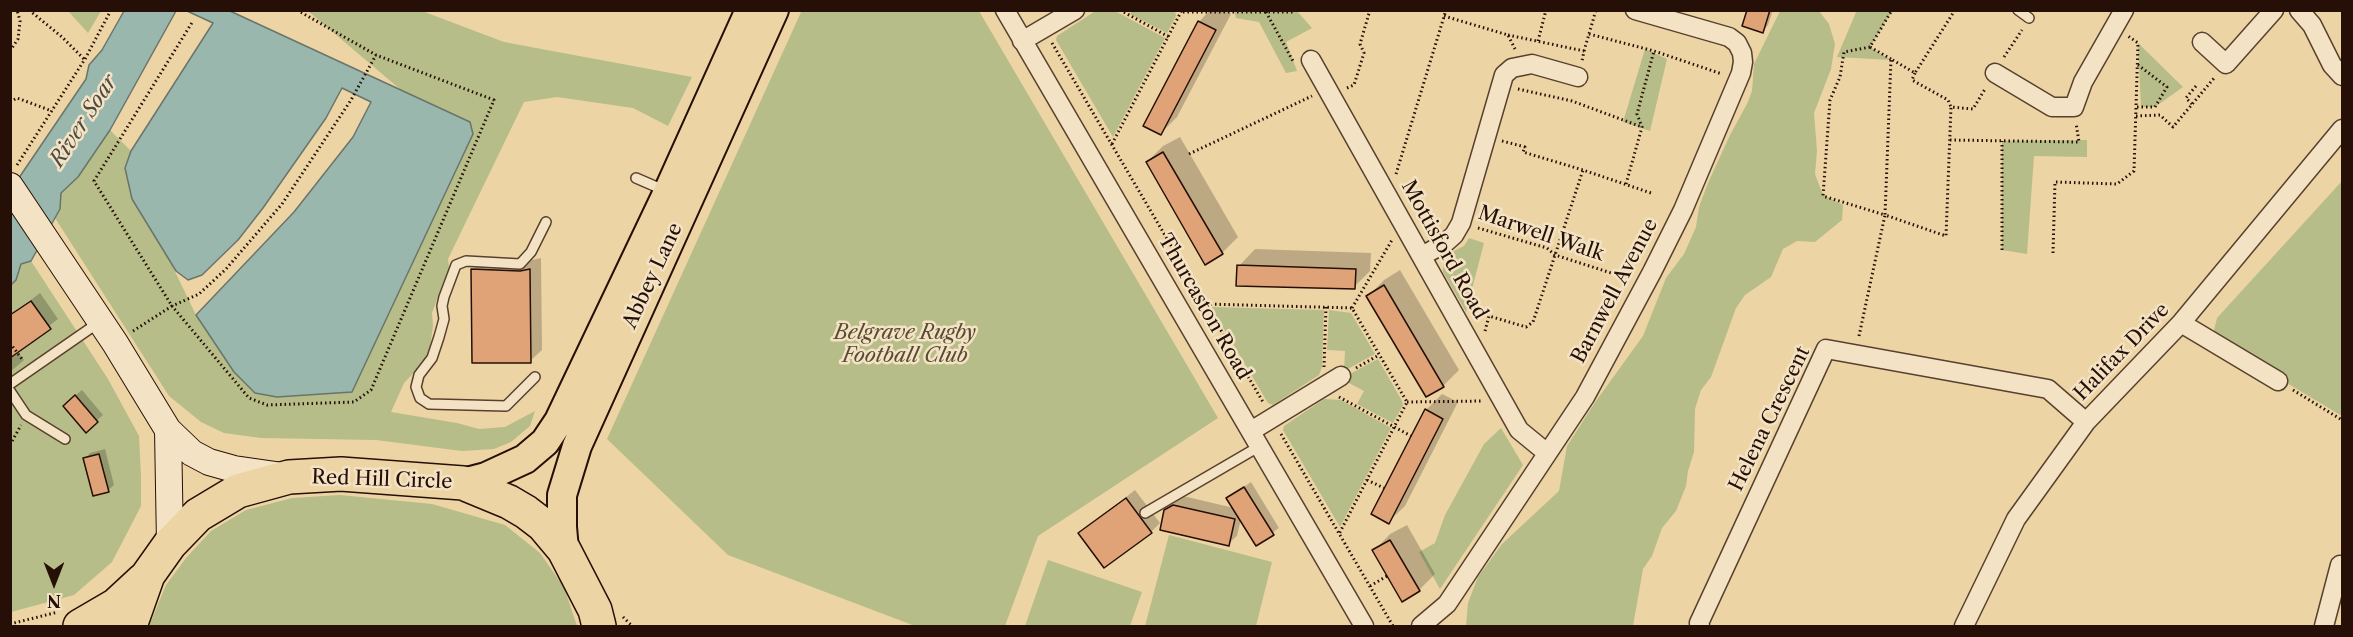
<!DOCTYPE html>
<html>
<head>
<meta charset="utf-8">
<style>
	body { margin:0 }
	#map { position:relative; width:2353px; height:637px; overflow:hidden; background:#ecd4a5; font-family:"Libre Caslon Text",serif }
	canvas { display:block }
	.frame { position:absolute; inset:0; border:12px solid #260f07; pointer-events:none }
	.north { position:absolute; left:24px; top:553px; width:60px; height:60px; -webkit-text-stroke:4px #f3e3c4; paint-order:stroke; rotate:180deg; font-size:16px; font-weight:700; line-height:24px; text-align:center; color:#260f07 }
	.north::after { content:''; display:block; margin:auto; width:21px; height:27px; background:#260f07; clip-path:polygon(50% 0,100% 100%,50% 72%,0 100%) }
</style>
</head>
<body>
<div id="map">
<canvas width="2353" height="637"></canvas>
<div class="frame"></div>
<div class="north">N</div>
</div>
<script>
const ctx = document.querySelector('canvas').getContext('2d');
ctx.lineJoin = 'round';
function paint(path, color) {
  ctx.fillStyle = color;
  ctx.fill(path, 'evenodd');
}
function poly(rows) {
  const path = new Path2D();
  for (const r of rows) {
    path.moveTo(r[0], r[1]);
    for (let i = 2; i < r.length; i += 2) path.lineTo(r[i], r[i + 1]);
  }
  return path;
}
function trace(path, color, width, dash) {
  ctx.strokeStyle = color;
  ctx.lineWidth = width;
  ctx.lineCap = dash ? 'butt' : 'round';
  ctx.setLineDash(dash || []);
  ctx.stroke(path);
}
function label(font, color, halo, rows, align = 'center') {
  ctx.font = font + ' "Libre Caslon Text",serif';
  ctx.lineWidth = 5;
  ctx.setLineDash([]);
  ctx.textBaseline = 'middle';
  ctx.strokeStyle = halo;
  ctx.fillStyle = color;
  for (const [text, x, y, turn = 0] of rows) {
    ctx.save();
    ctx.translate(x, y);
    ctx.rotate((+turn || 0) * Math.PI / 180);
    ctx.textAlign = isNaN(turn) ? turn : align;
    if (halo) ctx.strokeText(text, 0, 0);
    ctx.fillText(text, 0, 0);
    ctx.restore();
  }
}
const green = poly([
	[802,10,979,11,1218,418,1038,536,1005,626,915,626,728,555,607,439],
	[1097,10,1115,11,1165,38,1113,137,1056,40,1057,36],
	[1175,10,1176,16,1167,33,1130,14,1132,11],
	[1857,10,1892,11,1870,47,1891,60,1837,57],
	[68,11,101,11,88,33],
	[308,11,422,11,504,42,692,77,668,126,633,108,557,97,524,102,448,259,449,267,432,313,433,326,430,347,423,363,404,383,391,412,457,423,479,429,505,427,535,411,530,426,511,442,494,449,462,451,376,440,261,438,224,433,201,422,169,396,55,218,60,209,60,193,78,177,110,130,131,151,125,168,196,315,234,372,470,122,401,90],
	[1234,11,1297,11,1312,28,1286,42,1297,71,1286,73,1259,22,1236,18],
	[1780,11,1819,11,1829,24,1835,44,1831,69,1814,113,1817,151,1815,174,1823,195,1843,205,1842,220,1815,242,1797,241,1783,249,1771,277,1745,295,1736,308,1711,377,1701,390,1695,409,1694,452,1688,471,1686,486,1676,511,1662,528,1652,556,1643,569,1633,626,1466,626,1468,603,1478,577,1502,544,1559,491,1567,446,1596,401,1643,336,1666,278,1684,254,1696,227,1699,207,1708,183,1730,135,1747,104,1752,91,1754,64],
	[2138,43,2183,87,2155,107,2141,107],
	[1645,49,1667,59,1650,131,1623,122],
	[2087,140,2087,157,2034,156,2027,254,2002,250,2002,141],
	[2342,181,2342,416,2220,343,2214,330,2217,318],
	[1469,238,1484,243,1466,312,1443,272,1443,266,1446,255,1464,246],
	[31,261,108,379,139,436,141,476,141,506,112,562,74,595,11,612,11,285,16,280,21,264],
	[1211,307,1324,310,1322,367,1319,375,1273,405,1268,403],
	[1329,310,1351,313,1375,354,1344,371,1345,351,1327,350],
	[1378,359,1402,401,1403,405,1393,423,1357,404,1364,391,1349,383,1346,376],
	[1324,399,1341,400,1391,428,1340,527,1283,430,1284,426],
	[1501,428,1523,465,1440,589,1419,552,1435,543,1445,515,1484,444],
	[340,495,432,504,505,525,540,553,564,587,577,626,149,626,166,585,186,558,211,531,246,510,292,498],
	[1169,535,1272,562,1256,626,1145,626],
	[1048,560,1142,592,1130,626,1025,626]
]);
const water = poly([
	[124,11,176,11,110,130,78,177,61,193,60,209,31,261,21,264,16,280,11,285,10,191,86,79,89,65,102,50,124,11],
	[187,11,230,11,470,122,473,134,352,392,277,397,255,393,234,372,196,315,294,212,353,137,371,102,342,88,326,118,263,208,238,240,202,275,188,280,176,271,132,199,125,168,131,151,213,23,187,11]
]);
const shadow = poly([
	[1210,10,1225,10,1231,14,1177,117,1161,133,1199,22],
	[1748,10,1773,10,1768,25,1763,31],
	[1180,137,1238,237,1222,253,1147,162,1163,146],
	[1255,249,1371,253,1370,271,1354,287,1239,266],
	[485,258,532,260,541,258,542,350,530,361,473,270],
	[1400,270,1459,370,1443,386,1368,296,1384,280],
	[40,293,58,319,17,351,24,360,10,372,10,316],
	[82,390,103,415,86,430,70,400],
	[1442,394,1458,402,1405,506,1388,522,1426,410],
	[105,449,114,485,108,490,85,459,90,453],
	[1251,482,1279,528,1256,544,1241,519,1237,536,1228,544,1166,510,1183,496,1234,508,1228,498],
	[1135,490,1160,523,1151,532,1080,533],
	[1407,525,1435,574,1419,590,1374,551,1390,534]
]);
const building = poly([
	[1747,10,1770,10,1763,33,1742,26,1747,10],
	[1198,21,1216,30,1161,135,1143,126,1198,21],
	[1163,152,1223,254,1205,265,1146,162,1163,152],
	[1237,265,1356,269,1355,289,1236,286,1237,265],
	[471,269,520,271,530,269,531,363,472,363,471,269],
	[1384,285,1444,387,1426,397,1366,296,1384,285],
	[31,301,51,329,10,358,10,315,31,301],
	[75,395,98,422,86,433,63,406,75,395],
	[1425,409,1443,419,1389,524,1371,514,1425,409],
	[99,454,109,492,93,496,83,458,99,454],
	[1244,487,1274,535,1256,546,1226,498,1244,487],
	[1126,498,1152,533,1104,568,1078,533,1126,498],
	[1173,505,1235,519,1229,546,1160,530,1164,510,1173,505],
	[1390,540,1420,591,1402,602,1372,550,1390,540]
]);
const path = poly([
	[29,10,62,37,84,59],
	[297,10,376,55,494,100,371,390,354,402,267,405,249,398,172,306,199,294,226,269,282,204,351,100,376,55],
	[1120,10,1169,37],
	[1183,12,1295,12,1295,10],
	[1266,12,1293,61],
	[1444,16,1508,35,1515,49],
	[1589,34,1654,51,1722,74],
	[1508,35,1584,51,1582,61],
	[1538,41,1546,10],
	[1052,43,1263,402],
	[1870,47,1844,52,1840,77,1830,100,1823,196,1885,215,1891,59,1915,73,1955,10],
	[10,51,18,39,20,21,17,10],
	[1584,51,1596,10],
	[2004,57,2022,30],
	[1891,59,1870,47,1892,10],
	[1915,73,1912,80,1948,100,1951,107],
	[1347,88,1354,85,1364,53,1360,44,1370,10],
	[1518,89,1572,101,1642,127],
	[10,102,17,98,52,111],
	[2192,104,2186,98,2196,86],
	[2137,107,2155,107,2167,87,2138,65],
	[2136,116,2160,115,2173,127,2215,77],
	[1950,140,2079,142,2076,123],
	[1502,141,1525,147,1523,152,1583,170,1651,193],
	[1112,144,1182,10],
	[1189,154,1312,96],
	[17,165,85,59,111,10],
	[1396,174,1446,10],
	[1626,184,1642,127,1637,114,1654,51],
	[1478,228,1547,248,1555,255,1630,279],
	[2002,250,2002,141],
	[2053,253,2055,182,2117,184,2134,171,2138,43,2128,36],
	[1206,304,1352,308,1407,402,1339,534],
	[1352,308,1392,240],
	[133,331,172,306,94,181,193,21],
	[1485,331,1489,316,1526,327,1533,322,1583,170],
	[1859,336,1885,215,1946,236,1951,107,1973,109,1985,89],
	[10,343,22,359],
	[1324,367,1326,307],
	[1356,368,1379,355],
	[2293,390,2342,420],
	[1339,397,1411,436],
	[1407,402,1483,401],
	[1281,434,1393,626],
	[10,445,21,425],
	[1367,480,1384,488],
	[1370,586,1387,576],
	[623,617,632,626],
	[10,624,58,612]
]);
const lane = poly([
	[2018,10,2029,18],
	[636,178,666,191],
	[535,377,506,406,429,404,420,398,416,387,419,375,432,358,439,337,444,319,442,306,444,297,456,265,466,261,520,264,531,252,546,222],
	[10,384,98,323],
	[10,391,26,415,65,439],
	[1145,513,1260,446]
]);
const street = poly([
	[1005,10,1364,626],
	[2299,10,2312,25,2332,65,2342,76],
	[1022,41,1075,10],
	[2202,42,2226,64,2274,10],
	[1311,60,1519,430,1547,453],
	[1995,73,2052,107,2074,107,2083,82,2124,10],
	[1422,256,1445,243,1454,235,1461,223,1504,75,1512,68,1532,64,1578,77],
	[2181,323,2278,381],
	[1251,431,1341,376],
	[1421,626,1447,604,1585,397,1652,272,1683,210,1741,73,1743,62,1742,53,1737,43,1729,37,1635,10],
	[1700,626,1699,623,1826,349,2048,389,2086,422],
	[1964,626,2016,519,2086,422,2181,323,2342,129],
	[2324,626,2340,565]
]);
const secondary = poly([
	[10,186,115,343,168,430,192,453,209,462,234,469,283,476],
	[168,430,170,544]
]);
const primary = poly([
	[463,483,486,477,525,459,545,442,559,421,668,192,750,10],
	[564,550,562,527,562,495,577,446,774,10]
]);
const highway = poly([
	[80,626,116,605,143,580],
	[130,626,148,575,170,544,198,515,238,491,289,477,341,474,463,483,509,502,526,512,543,525,564,550,595,610,599,626]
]);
const streetNames = [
	["Marwell Walk",1541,234,19],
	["Mottisford Road",1444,250,61],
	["Abbey Lane",653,276,-65],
	["Barnwell Avenue",1615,291,-62],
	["Thurcaston Road",1204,307,60],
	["Halifax Drive",2122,352,-46],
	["Helena Crescent",1770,419,-64],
	["Red Hill Circle",382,480,2]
];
const parkNames = [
	["Belgrave Rugby",905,333],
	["Football Club",905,356]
];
const waterNames = [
	["River Soar",84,121,-57]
];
paint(green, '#b6bd88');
paint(water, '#99b7ac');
trace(water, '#6b746a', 1.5);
paint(shadow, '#0003');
paint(building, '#dfa377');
trace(building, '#260f07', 1.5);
trace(lane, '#58402e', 12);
trace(street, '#58402e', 21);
trace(secondary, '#260f07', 28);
trace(primary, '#260f07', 32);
trace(highway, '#260f07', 36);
trace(path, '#260f07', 3, [1.5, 3]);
trace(lane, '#f3e3c4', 9);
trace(street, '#f3e3c4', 18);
trace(secondary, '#f3e3c4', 26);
trace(primary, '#ecd4a5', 28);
trace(highway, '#ecd4a5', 33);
label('20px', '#260f07', '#f3e3c4', streetNames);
label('italic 20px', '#584c34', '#f3e3c4', parkNames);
label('italic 21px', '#4e4a41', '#f3e3c4', waterNames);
</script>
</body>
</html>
